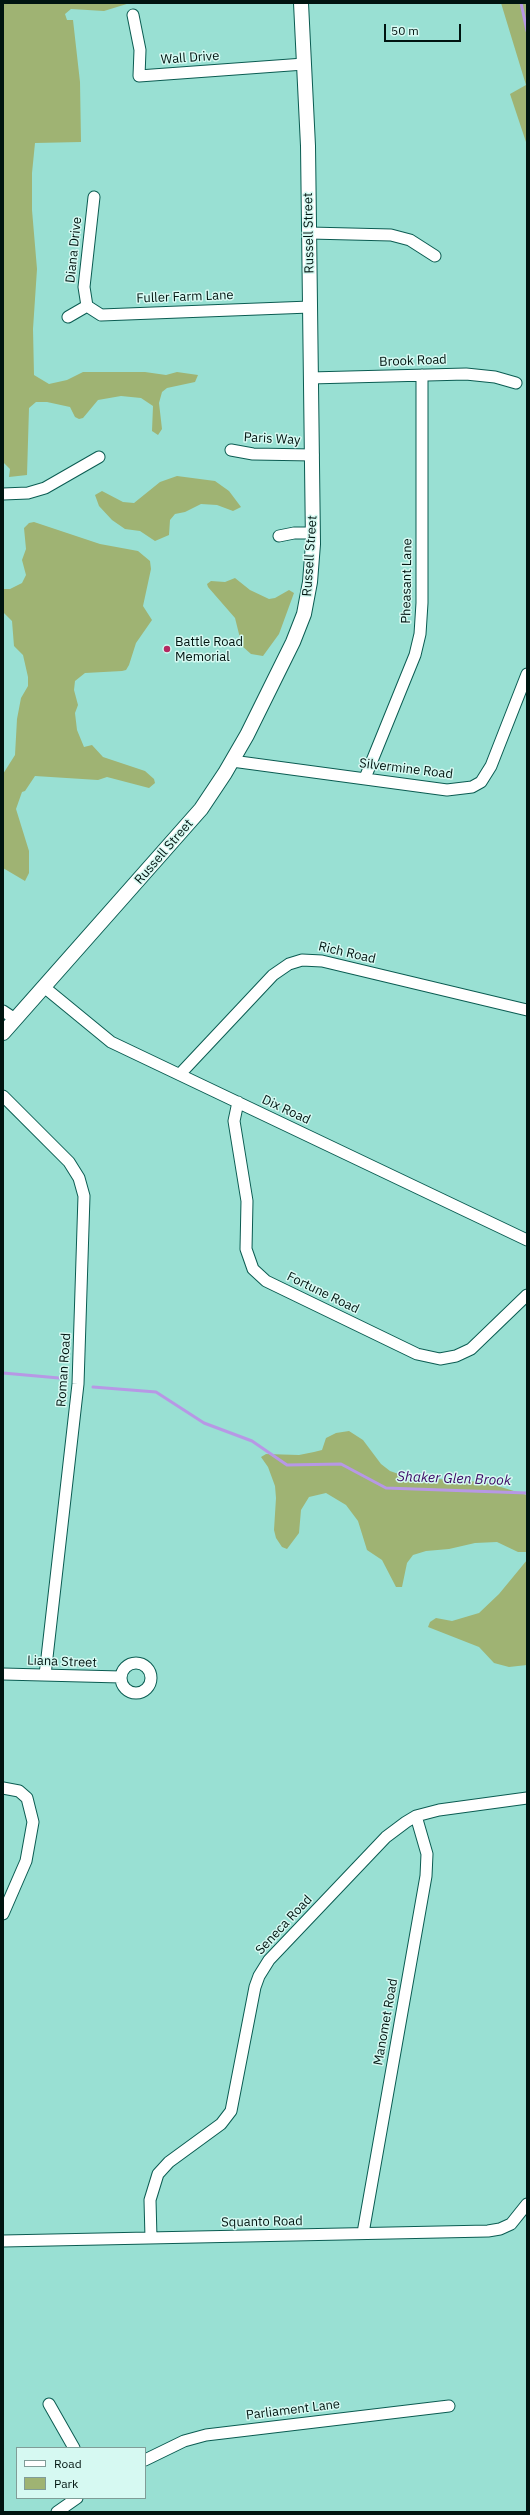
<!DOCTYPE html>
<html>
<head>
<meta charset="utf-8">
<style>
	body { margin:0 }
	#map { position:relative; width:530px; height:2515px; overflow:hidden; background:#99e0d3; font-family:"IBM Plex Sans",sans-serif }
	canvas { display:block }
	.frame { position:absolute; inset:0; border:4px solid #001410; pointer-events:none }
	.legend { position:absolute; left:16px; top:2447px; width:130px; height:52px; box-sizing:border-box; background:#d6f9f2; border:1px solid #809d98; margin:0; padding:5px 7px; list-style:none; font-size:12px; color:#001410 }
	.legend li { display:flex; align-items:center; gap:8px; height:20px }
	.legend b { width:20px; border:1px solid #809d98 }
	.scale { position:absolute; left:384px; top:24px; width:77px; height:18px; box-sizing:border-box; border:2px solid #001410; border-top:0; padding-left:5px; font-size:12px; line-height:14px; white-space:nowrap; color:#001410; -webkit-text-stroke:3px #d6f9f2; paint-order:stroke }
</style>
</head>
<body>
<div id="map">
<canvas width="530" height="2515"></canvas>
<div class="frame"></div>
<ul class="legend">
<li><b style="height:5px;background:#fff"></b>Road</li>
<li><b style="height:11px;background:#9fb373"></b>Park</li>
</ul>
<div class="scale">50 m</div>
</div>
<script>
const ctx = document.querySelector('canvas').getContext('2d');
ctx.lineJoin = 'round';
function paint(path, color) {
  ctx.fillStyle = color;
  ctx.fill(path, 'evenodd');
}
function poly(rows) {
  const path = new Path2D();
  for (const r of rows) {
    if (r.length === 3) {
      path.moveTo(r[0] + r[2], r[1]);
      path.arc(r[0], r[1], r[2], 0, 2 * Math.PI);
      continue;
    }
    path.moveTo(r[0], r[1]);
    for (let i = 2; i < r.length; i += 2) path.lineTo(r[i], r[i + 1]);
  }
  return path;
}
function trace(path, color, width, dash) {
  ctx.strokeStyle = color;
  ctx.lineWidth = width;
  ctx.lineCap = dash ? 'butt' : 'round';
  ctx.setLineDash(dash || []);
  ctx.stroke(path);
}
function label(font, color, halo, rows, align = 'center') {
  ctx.font = font + ' "IBM Plex Sans",sans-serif';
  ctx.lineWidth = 3;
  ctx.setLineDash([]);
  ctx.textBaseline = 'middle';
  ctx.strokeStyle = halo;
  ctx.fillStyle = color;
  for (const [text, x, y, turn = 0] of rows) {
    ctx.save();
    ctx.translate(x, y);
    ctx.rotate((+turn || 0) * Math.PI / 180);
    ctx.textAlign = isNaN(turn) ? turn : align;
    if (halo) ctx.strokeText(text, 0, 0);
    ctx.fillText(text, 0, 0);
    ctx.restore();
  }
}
const green = poly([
	[3,3,130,3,104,11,71,9,65,14,67,20,73,20,80,82,81,142,35,143,32,173,32,210,37,269,33,329,34,375,49,384,67,380,83,372,145,372,166,375,177,372,198,375,195,382,167,388,162,392,159,403,162,429,158,435,152,431,153,406,141,398,121,396,98,400,83,418,79,419,75,417,70,407,47,402,36,402,29,408,27,475,9,477,10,469,3,462],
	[501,3,527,3,527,145,510,94,526,85],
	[177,476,215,481,229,491,241,507,233,511,217,505,201,504,185,512,175,514,170,520,169,535,155,541,140,531,125,529,112,520,99,506,95,495,102,491,123,502,134,503,160,482],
	[34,522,100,544,138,551,150,561,151,569,143,606,152,620,136,643,129,665,126,670,122,671,85,673,75,681,74,690,78,705,75,713,77,730,84,747,92,745,103,757,145,771,154,779,155,783,149,788,107,777,98,780,35,776,25,791,22,792,16,809,29,851,29,873,25,881,3,868,3,774,15,755,17,719,21,698,28,686,28,677,23,655,14,646,12,621,3,612,3,589,10,589,22,583,26,575,22,560,26,549,24,528,29,523],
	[235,578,250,590,269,599,275,598,289,590,294,593,279,634,263,656,251,654,242,646,235,618,208,587,207,584,211,581,225,582],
	[349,1431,363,1440,381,1464,390,1471,410,1478,462,1480,491,1484,527,1495,527,1552,518,1552,497,1542,475,1543,449,1549,426,1551,413,1555,407,1563,402,1587,396,1587,382,1560,367,1550,358,1521,346,1505,326,1493,309,1497,301,1510,299,1533,287,1549,282,1547,276,1538,274,1530,276,1498,275,1486,268,1467,261,1457,266,1454,299,1455,314,1452,322,1450,326,1438,336,1433],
	[527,1560,527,1665,509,1667,494,1663,479,1647,428,1627,430,1622,436,1618,452,1621,479,1613,499,1594]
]);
const stream = poly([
	[521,3,527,31],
	[3,1373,59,1378],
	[93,1387,156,1392,204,1423,252,1441,287,1465,341,1464,386,1488,527,1493]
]);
const minor = poly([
	[133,15,140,50,139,76,304,64],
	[310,233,391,235,410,240,435,256],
	[87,306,84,287,94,197],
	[68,317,87,306,101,315,310,307],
	[310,378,466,374,495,377,516,383],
	[231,450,253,454,313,455],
	[3,494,28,493,45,488,99,457],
	[279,536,294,533,313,533],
	[232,761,447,790,472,787,481,782,491,766,527,674],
	[365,778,415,655,420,634,422,603,422,375],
	[44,987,111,1042,527,1240],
	[3,1011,15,1019],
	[180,1074,273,975,289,964,302,960,322,961,527,1010],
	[3,1096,69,1162,79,1178,84,1196,78,1384,45,1675],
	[238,1102,234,1121,247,1201,246,1249,253,1269,266,1281,417,1354,440,1359,456,1356,471,1349,527,1295],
	[136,1678,15],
	[3,1674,121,1677],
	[3,1788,19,1791,27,1798,33,1822,26,1861,3,1914],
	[363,2233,426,1876,427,1854,416,1816],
	[151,2238,150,2200,158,2174,169,2162,221,2124,231,2111,255,1987,259,1976,269,1960,386,1837,406,1822,416,1816,439,1810,527,1798],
	[3,2241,488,2231,500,2229,511,2224,527,2204],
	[49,2404,74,2448],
	[145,2460,184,2441,206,2435,449,2406],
	[57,2512,77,2498]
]);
const tertiary = poly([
	[3,1033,201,809,225,773,247,735,293,642,304,614,310,582,313,544,308,146,301,3]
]);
const markers = [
	[167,649,4,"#b42860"]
];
const streetNames = [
	["Wall Drive",190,58,-4],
	["Russell Street",309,233,-91],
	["Diana Drive",74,250,-84],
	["Fuller Farm Lane",185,297,-2],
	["Brook Road",413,361,-2],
	["Paris Way",272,439,3],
	["Russell Street",310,556,-86],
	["Pheasant Lane",407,581,-89],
	["Silvermine Road",406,769,7],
	["Russell Street",164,852,-49],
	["Rich Road",347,953,13],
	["Dix Road",286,1110,25],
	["Fortune Road",323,1293,26],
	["Roman Road",64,1370,-86],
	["Liana Street",62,1662,2],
	["Seneca Road",284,1925,-47],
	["Manomet Road",386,2022,-80],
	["Squanto Road",262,2222,-1],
	["Parliament Lane",293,2410,-7]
];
const poiNames = [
	["Battle Road",175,642],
	["Memorial",175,657]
];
const waterNames = [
	["Shaker Glen Brook",454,1479,2]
];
paint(green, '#9fb373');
trace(stream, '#b798e5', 3);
trace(minor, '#0b5c52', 13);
trace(tertiary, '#0b5c52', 16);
trace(minor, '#fff', 11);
trace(tertiary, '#fff', 14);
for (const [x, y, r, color] of markers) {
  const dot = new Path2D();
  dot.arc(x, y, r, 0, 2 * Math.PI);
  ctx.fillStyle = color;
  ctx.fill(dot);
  trace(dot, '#d6f9f2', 1.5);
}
label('13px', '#001410', '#d6f9f2', streetNames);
label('13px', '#001410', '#d6f9f2', poiNames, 'left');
label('italic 14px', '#3a0663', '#d6f9f2', waterNames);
</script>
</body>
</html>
